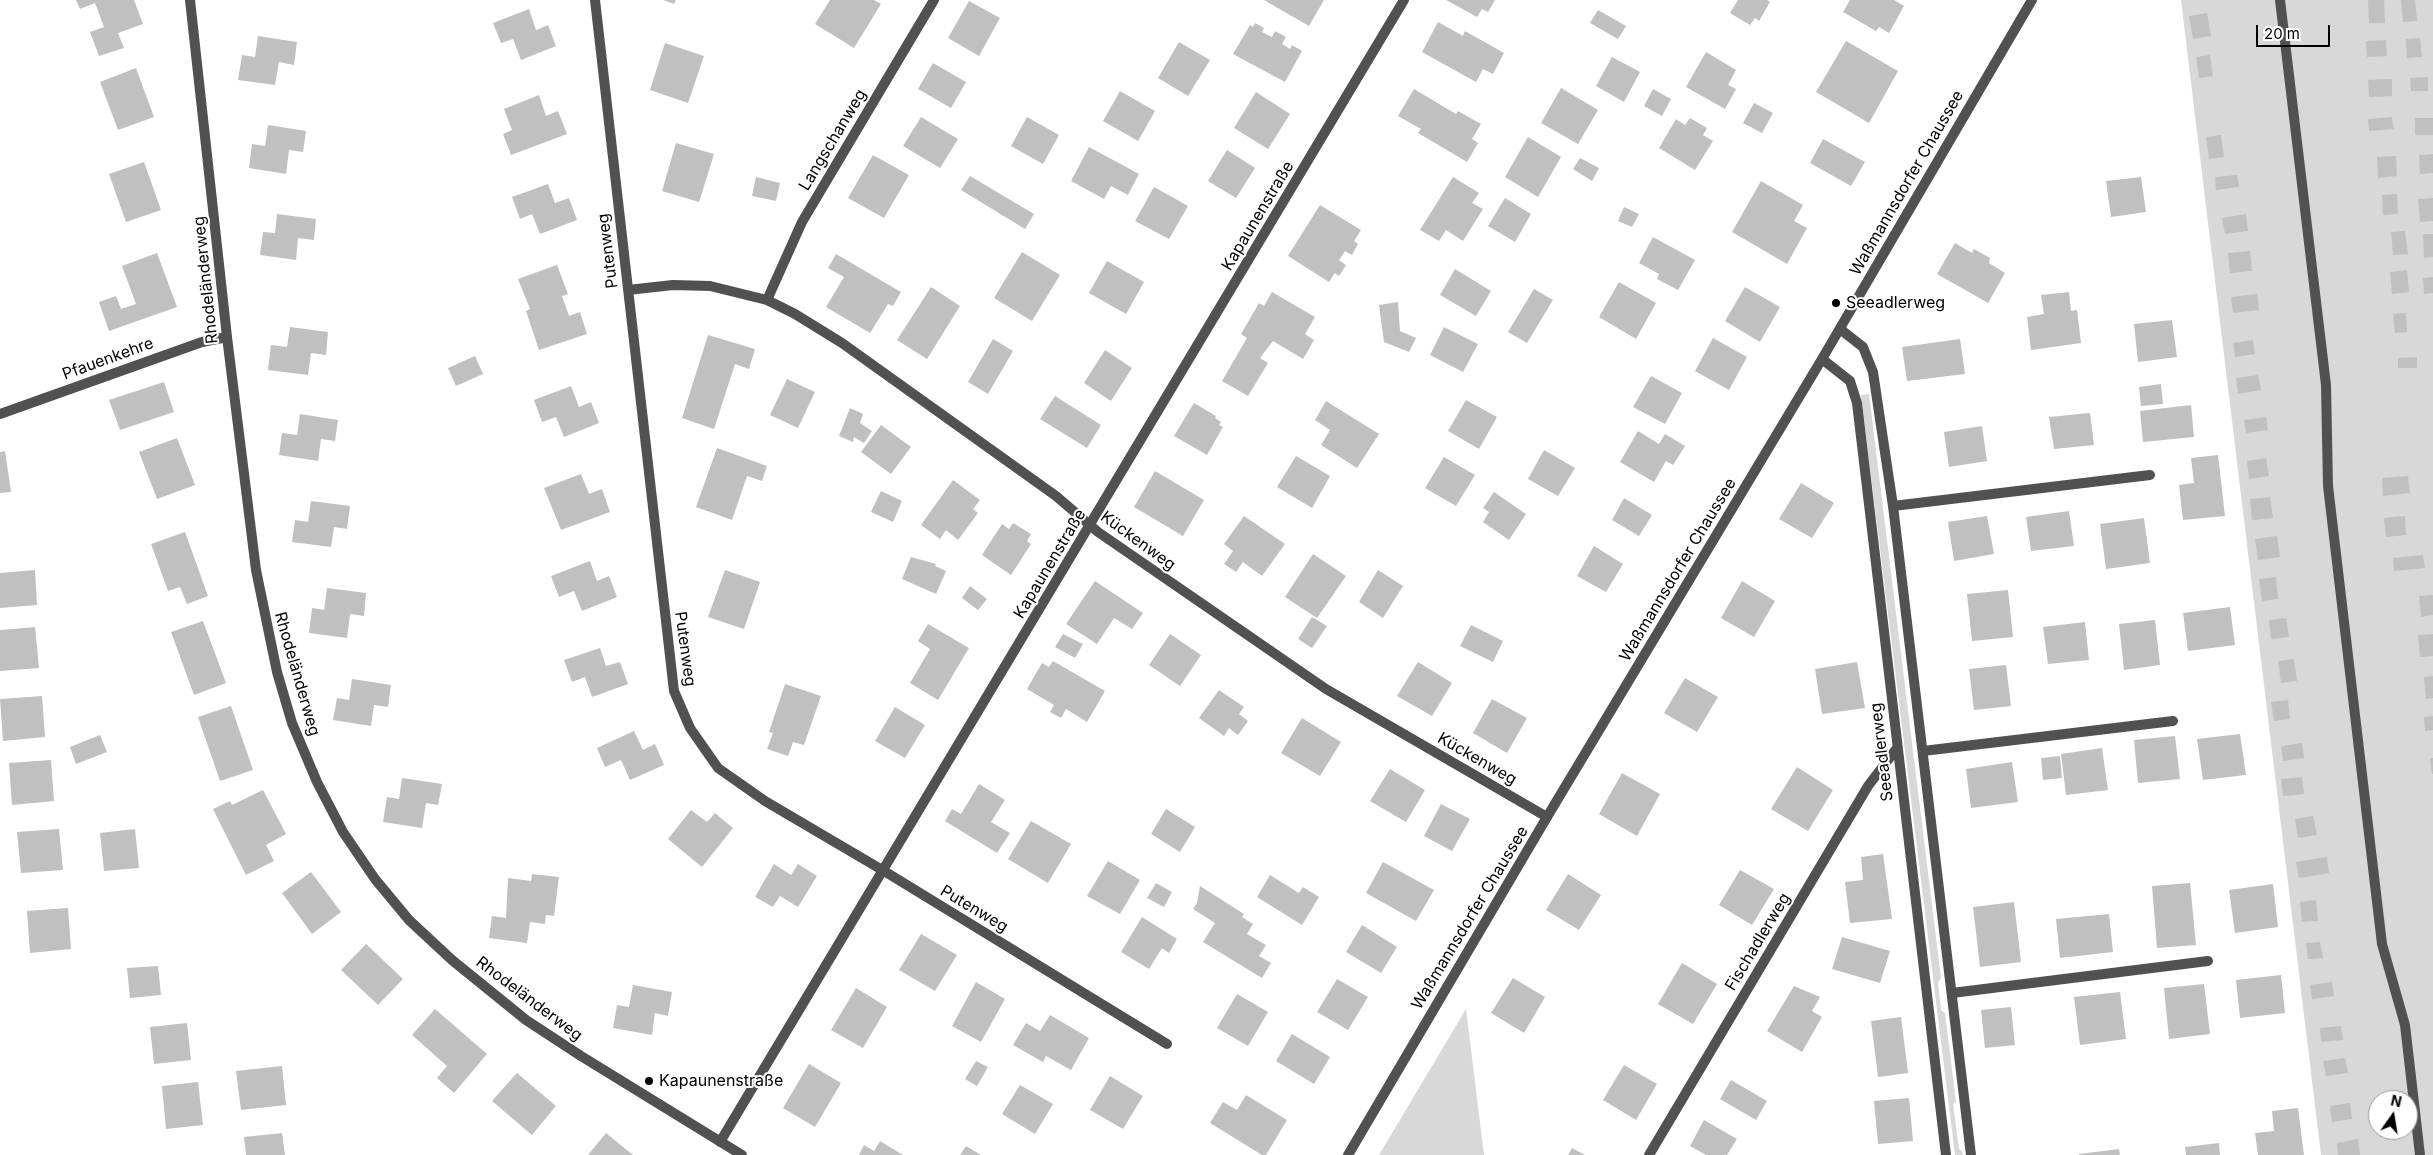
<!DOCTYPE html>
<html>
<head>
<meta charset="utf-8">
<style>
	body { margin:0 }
	#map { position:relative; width:2433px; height:1155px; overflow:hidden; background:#fff; font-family:Inter,sans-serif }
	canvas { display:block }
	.north { position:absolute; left:2368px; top:1090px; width:50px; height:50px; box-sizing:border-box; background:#fff; border:1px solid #999; border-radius:50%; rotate:13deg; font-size:14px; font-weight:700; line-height:20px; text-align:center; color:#000 }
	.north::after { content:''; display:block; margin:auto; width:18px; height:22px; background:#000; clip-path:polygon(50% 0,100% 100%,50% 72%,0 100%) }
	.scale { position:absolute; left:2256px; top:25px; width:74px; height:22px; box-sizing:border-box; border:2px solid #000; border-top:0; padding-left:6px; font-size:15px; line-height:18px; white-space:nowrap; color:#000; -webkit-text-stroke:4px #fff; paint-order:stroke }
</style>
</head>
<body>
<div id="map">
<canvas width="2433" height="1155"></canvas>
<div class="north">N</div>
<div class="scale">20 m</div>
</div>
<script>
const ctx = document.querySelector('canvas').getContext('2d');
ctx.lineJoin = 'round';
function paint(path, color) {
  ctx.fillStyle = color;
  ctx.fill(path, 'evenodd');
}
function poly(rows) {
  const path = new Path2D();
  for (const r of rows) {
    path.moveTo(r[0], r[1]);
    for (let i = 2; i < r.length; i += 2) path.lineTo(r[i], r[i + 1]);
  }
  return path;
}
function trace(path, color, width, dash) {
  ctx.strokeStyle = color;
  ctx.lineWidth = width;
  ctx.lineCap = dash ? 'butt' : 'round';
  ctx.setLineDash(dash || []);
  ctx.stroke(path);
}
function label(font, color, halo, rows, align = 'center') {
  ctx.font = font + ' Inter,sans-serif';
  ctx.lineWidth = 4;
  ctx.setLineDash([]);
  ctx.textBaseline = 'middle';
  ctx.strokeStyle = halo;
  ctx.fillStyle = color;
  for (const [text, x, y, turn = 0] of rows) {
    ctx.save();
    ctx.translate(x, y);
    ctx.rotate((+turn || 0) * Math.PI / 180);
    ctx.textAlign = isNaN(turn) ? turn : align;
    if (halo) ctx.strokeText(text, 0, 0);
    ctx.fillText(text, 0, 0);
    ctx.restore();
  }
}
const green = poly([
	[2181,0,2433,0,2433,1155,2321,1155],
	[2378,1100,2408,1100,2408,1130,2378,1130],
	[1869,394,1941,978,1938,982,1941,1010,1945,1013,1956,1102,1953,1104,1959,1149,1962,1151,1963,1155,1955,1155,1861,395],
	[1466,1009,1484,1155,1379,1155]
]);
const building = poly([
	[76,0,134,0,143,24,118,33,124,48,99,56,90,32,104,27,95,3,80,9],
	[663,0,676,0,674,4],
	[830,0,874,0,881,4,854,48,815,24],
	[1264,0,1324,0,1309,26],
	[1446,0,1495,0,1488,12,1482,9,1477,17],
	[1738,0,1767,0,1770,2,1759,21,1755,18,1750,25,1730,13],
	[1850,0,1894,0,1904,6,1889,33,1879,27,1876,31,1843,12],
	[2368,0,2384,0,2385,23,2369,23],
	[2401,0,2415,0,2417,21,2403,22],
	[969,1,1000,18,979,56,948,38],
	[529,9,536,30,548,25,556,46,521,60,513,39,501,43,493,23],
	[1598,10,1626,26,1618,39,1590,23],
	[2207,13,2211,36,2193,39,2189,16],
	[1438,22,1463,36,1465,31,1504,53,1493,74,1483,69,1476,82,1422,52],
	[1255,23,1264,28,1262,32,1272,37,1275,31,1286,37,1282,44,1290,49,1292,45,1302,51,1285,82,1233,54,1250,25,1253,27],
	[258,36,297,42,294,65,279,62,275,85,238,80,242,55,255,57],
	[2420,38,2422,57,2407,58,2406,39],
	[2386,40,2387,56,2367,57,2366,41],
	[1846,41,1898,71,1869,123,1816,92],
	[1179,42,1210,60,1188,96,1158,78],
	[665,43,704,56,688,103,650,90],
	[1706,52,1736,70,1728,85,1736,89,1725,109,1686,87],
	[2210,55,2213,76,2199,78,2196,57],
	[1612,57,1640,72,1624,102,1596,86],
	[933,63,966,82,951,108,918,89],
	[136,68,154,117,118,130,100,82],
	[2428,77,2428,91,2411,91,2410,78],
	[2392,79,2392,96,2369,97,2368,80],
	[1561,88,1598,110,1578,144,1541,123],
	[1414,89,1456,114,1458,111,1481,124,1472,139,1478,143,1467,162,1418,133,1421,129,1398,116],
	[1653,89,1671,99,1662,116,1644,106],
	[1120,91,1155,111,1138,141,1103,121],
	[1256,92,1290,114,1268,149,1234,128],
	[539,95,546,116,558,111,567,134,511,155,503,134,512,130,504,109],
	[1754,103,1773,113,1762,133,1743,123],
	[921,117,958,139,940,168,903,146],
	[1027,117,1059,135,1043,164,1011,146],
	[2392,117,2394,129,2369,131,2368,119],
	[1690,118,1707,128,1703,135,1713,141,1695,170,1659,148,1676,119,1685,125],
	[2415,118,2433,118,2433,135,2415,135],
	[268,125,306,131,303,152,289,150,286,174,249,168,252,144,265,146],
	[2221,135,2224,157,2209,159,2206,137],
	[1528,137,1561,157,1538,197,1505,177],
	[1823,139,1865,162,1851,186,1810,163],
	[676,143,714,154,699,202,662,191],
	[1089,147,1139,174,1128,195,1111,186,1104,199,1071,181],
	[1227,150,1255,168,1236,198,1208,181],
	[2433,154,2433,173,2420,174,2419,155],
	[873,155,909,175,884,218,848,198],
	[2396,156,2397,176,2378,178,2377,157],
	[1580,158,1599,168,1592,181,1573,169],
	[144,162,161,210,126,222,109,174],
	[2237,175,2239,187,2216,190,2215,177],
	[970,176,1034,214,1025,229,961,190],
	[756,177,780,183,776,201,752,196],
	[1453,177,1479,193,1472,203,1483,209,1463,241,1446,230,1439,241,1420,230],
	[2141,177,2146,212,2111,217,2106,181],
	[1761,181,1803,205,1794,221,1807,228,1787,264,1732,232],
	[548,184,555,203,569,198,577,220,540,234,532,214,520,219,512,197],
	[1154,187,1188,206,1169,239,1135,221],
	[2397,194,2398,214,2383,215,2382,195],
	[1505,198,1531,214,1515,242,1488,226],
	[2433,198,2433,221,2420,222,2418,199],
	[1320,205,1361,230,1354,241,1358,244,1352,255,1345,251,1339,260,1346,265,1339,276,1335,273,1329,282,1288,256],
	[1624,207,1639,214,1632,227,1618,221],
	[277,214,316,219,314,240,298,238,296,260,260,255,263,232,275,233],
	[2246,214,2248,231,2225,234,2222,218],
	[2405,231,2408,254,2393,255,2391,232],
	[2423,234,2433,234,2433,257,2424,258],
	[1653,237,1695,260,1678,290,1657,279,1659,274,1639,263],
	[1955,243,1972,253,1974,249,1990,258,1989,263,2005,273,1988,303,1937,274],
	[2250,251,2252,271,2230,273,2228,253],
	[1022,252,1060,275,1032,321,994,298],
	[157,253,177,307,109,331,99,302,116,296,121,309,136,304,122,266],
	[836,254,901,292,893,306,888,304,870,333,826,307,844,277,828,268],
	[1107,261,1144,282,1126,314,1089,293],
	[557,265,568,294,562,296,569,316,580,312,587,334,539,350,526,311,530,309,518,279],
	[1455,269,1491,291,1476,316,1440,295],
	[2407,270,2409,292,2392,294,2390,272],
	[2433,277,2433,293,2424,294,2423,278],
	[1619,282,1656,303,1636,339,1599,317],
	[931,287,960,306,927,359,897,340],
	[1745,287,1780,307,1760,342,1725,321],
	[1534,289,1553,300,1527,343,1508,332],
	[1272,292,1315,317,1305,334,1314,340,1303,359,1273,341,1260,358,1268,363,1248,396,1222,381,1247,338,1241,334,1259,303,1264,306],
	[2069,292,2071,311,2077,310,2081,343,2031,350,2027,317,2044,314,2041,295],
	[2257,294,2259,310,2233,313,2231,297],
	[1398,302,1400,331,1416,338,1409,352,1384,342,1379,305],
	[2406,313,2407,332,2395,333,2393,314],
	[2172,320,2177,357,2138,362,2134,324],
	[290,327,328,332,326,355,311,353,308,375,268,370,271,345,287,347],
	[1444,327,1478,344,1463,372,1430,355],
	[708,335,755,349,749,369,735,364,714,429,682,418],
	[1713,338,1747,357,1729,390,1695,371],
	[993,339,1013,351,988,394,968,382],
	[1960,339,1965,374,1907,381,1902,347],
	[2253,340,2255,354,2235,357,2233,343],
	[1105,350,1132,368,1111,401,1084,383],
	[475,356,483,374,456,386,448,368],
	[2417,357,2417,368,2398,368,2398,358],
	[2258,375,2261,390,2238,394,2236,378],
	[1651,376,1682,393,1665,424,1633,407],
	[787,379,815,392,798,428,770,415],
	[164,382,174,412,120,430,109,400],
	[2161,384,2163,404,2141,406,2139,387],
	[571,386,579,407,591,402,599,423,564,437,556,417,542,422,534,400],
	[1055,396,1101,425,1087,448,1040,419],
	[1466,400,1497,417,1479,449,1448,431],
	[1326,401,1379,434,1357,468,1321,445,1330,430,1315,420],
	[1194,403,1216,416,1215,418,1221,422,1219,425,1223,427,1207,455,1174,436],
	[2191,405,2194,437,2143,442,2140,411],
	[850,408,863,414,860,423,872,431,864,443,854,437,853,442,839,436],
	[2090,413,2094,445,2054,449,2049,417],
	[300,414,338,420,335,441,321,439,318,461,279,455,282,433,297,435],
	[2266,417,2268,430,2246,433,2244,420],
	[881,425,911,447,891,474,861,452],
	[1982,426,1987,461,1949,467,1944,432],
	[1638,431,1659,444,1665,434,1685,446,1673,465,1666,461,1654,482,1620,462],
	[177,438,195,485,157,499,139,452],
	[717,448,767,466,762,481,747,476,732,520,696,507],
	[1544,450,1575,468,1558,496,1528,479],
	[5,451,11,492,0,493,0,452],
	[2218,455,2225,516,2183,520,2179,485,2194,483,2191,458],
	[1296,456,1330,476,1312,508,1277,487],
	[1444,457,1475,475,1456,506,1425,488],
	[2266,458,2269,476,2249,479,2247,461],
	[1155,471,1204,500,1183,536,1134,507],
	[581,474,589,494,602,489,610,512,561,530,544,488],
	[2408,476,2410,493,2383,496,2382,478],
	[953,480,980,500,973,509,978,513,958,540,946,530,940,539,921,525],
	[1801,483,1834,503,1812,538,1779,519],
	[881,491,902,501,893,522,871,512],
	[1494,492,1526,514,1509,540,1483,522,1489,512,1483,508],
	[2270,497,2273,518,2252,520,2250,499],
	[1624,498,1652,515,1639,536,1612,520],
	[311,501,350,506,347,529,334,527,331,547,292,542,295,520,308,522],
	[2069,511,2074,546,2031,551,2026,517],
	[1244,516,1285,544,1262,576,1243,562,1236,572,1224,564,1233,551,1224,544],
	[1987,516,1994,554,1954,561,1948,522],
	[2405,516,2406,535,2386,537,2384,518],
	[2144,518,2150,563,2106,569,2100,524],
	[1013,523,1031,534,1027,541,1031,544,1011,575,982,555,1002,524,1009,529],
	[185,532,208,596,187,604,180,587,168,591,151,544],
	[2277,536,2280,557,2258,560,2255,539],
	[1594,546,1623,564,1606,592,1577,576],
	[1313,554,1346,576,1317,618,1285,597],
	[2423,555,2425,568,2394,571,2393,558],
	[911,557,936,564,935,566,946,571,936,594,902,579],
	[590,561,597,581,609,576,617,597,582,611,574,591,559,597,551,576],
	[35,570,37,605,0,608,0,573],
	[725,570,760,582,744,629,708,617],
	[1378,570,1403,586,1383,618,1359,602],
	[2276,577,2278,599,2262,601,2259,579],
	[1095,581,1143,613,1132,629,1114,618,1097,644,1066,624],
	[1742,581,1775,601,1754,637,1721,618],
	[970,586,987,599,978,610,962,598],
	[327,588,366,593,364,616,350,614,347,638,309,633,312,608,324,610],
	[2008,590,2013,637,1972,641,1967,594],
	[2433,595,2433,615,2421,617,2419,596],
	[2230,607,2235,645,2188,651,2183,613],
	[1312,617,1327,626,1312,648,1298,639],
	[2286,618,2289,637,2271,639,2269,620],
	[2155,620,2160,665,2124,670,2119,624],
	[203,621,226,683,194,695,171,632],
	[2085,622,2089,660,2048,664,2043,627],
	[928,624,969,648,938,700,910,683,930,649,918,641],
	[1471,625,1503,641,1493,662,1460,646],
	[35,627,39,668,0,671,0,630],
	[1063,634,1083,644,1075,658,1055,647],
	[1170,634,1201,655,1180,686,1149,665],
	[2433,634,2433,656,2420,657,2418,635],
	[600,648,606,666,620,662,628,684,592,697,585,677,572,682,564,660],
	[2294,659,2297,681,2281,683,2278,661],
	[1053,661,1105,691,1087,722,1066,709,1061,718,1050,712,1054,705,1027,689,1042,663,1049,667],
	[1418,662,1452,683,1432,716,1397,696],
	[1857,662,1865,708,1822,714,1815,669],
	[2006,665,2011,706,1974,710,1969,669],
	[2433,676,2433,698,2426,699,2424,677],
	[1685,678,1718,697,1697,732,1664,713],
	[352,679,391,685,388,707,374,705,371,726,333,720,337,698,349,700],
	[785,684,821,696,804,745,793,742,788,756,767,749,773,733,769,732],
	[1219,690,1244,707,1239,714,1248,721,1238,735,1229,728,1224,736,1199,718],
	[42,696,45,737,3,741,0,699],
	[1492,699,1527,718,1507,753,1473,733],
	[2288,700,2290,719,2274,721,2271,702],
	[231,706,253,770,220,781,198,717],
	[895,707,925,725,905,758,875,741],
	[2433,716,2433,730,2425,731,2424,717],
	[1302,718,1341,742,1320,776,1281,753],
	[634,731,643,750,655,744,664,765,630,780,621,760,605,767,597,748],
	[2240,734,2246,775,2203,780,2197,739],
	[100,735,107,752,76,764,70,747],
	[2175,736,2180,779,2138,783,2134,740],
	[2302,743,2304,758,2283,761,2281,746],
	[2102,748,2108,790,2066,795,2061,754],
	[2060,756,2062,778,2043,780,2041,758],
	[2430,758,2433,758,2433,774,2432,774],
	[51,760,54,801,12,805,9,763],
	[2012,762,2018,802,1971,808,1966,769],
	[1797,767,1833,790,1808,831,1771,809],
	[1390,769,1425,790,1406,822,1370,801],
	[1622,773,1660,794,1637,836,1599,814],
	[2302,777,2304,794,2283,796,2281,779],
	[402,778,442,784,438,805,426,803,422,828,383,822,387,797,399,799],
	[979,784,1005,800,991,822,1010,833,997,853,945,821,952,809,961,814],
	[263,790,286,834,266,845,274,861,246,875,213,809,230,801,232,805],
	[1441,804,1470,819,1452,851,1424,836],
	[1166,809,1195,827,1180,852,1151,834],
	[691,810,707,822,715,813,733,828,702,867,668,839],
	[2313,816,2317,835,2298,838,2295,819],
	[1031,821,1071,844,1048,883,1008,859],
	[59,829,63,870,21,873,17,832],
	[135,829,139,868,104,871,100,833],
	[1883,854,1892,919,1850,923,1845,882,1863,880,1861,857],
	[2327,857,2329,873,2299,878,2296,862],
	[1108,861,1140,880,1120,914,1087,896],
	[1383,862,1434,890,1416,921,1366,893],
	[774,864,791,875,798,864,817,876,798,907,780,896,773,907,755,897],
	[1740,870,1774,889,1752,925,1719,905],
	[311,872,341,912,312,934,282,893],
	[532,874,559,877,554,916,546,915,545,924,530,922,527,943,489,938,492,916,506,918,508,878,531,881],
	[1568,874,1601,895,1579,930,1546,910],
	[1270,875,1299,893,1303,887,1319,897,1302,925,1257,897],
	[1156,883,1172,892,1164,907,1147,898],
	[2190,883,2196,945,2157,948,2152,886],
	[2273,884,2278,927,2235,933,2229,890],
	[1200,886,1244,914,1242,917,1253,924,1247,934,1266,945,1259,956,1271,963,1262,978,1203,942,1215,923,1193,909,1197,903],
	[2316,900,2318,921,2302,922,2300,902],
	[2014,902,2021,962,1980,967,1973,907],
	[68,908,71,949,30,953,27,911],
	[2109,914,2113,952,2060,958,2056,919],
	[1142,917,1177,939,1169,953,1162,948,1149,969,1121,952],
	[1362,925,1397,947,1381,973,1346,952],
	[921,934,957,955,935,991,899,970],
	[1842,937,1890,951,1880,983,1832,969],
	[2320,942,2323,958,2308,959,2306,943],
	[366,944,403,979,378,1005,341,970],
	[1682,963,1717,984,1693,1024,1658,1004],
	[158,966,161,995,130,998,127,968],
	[2281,975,2285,1013,2240,1018,2236,980],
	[1513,978,1545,997,1524,1033,1491,1013],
	[1337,979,1368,997,1348,1030,1317,1012],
	[976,982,1005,999,981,1042,952,1026],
	[2332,982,2334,996,2312,999,2310,985],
	[2204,984,2210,1034,2169,1039,2164,988],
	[633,985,672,992,668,1016,655,1013,652,1035,613,1028,617,1005,629,1007],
	[1794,986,1820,997,1812,1011,1822,1017,1802,1052,1767,1031],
	[856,988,887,1007,863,1048,831,1030],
	[2120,992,2126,1039,2080,1045,2074,997],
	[1237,994,1268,1012,1248,1046,1217,1028],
	[2011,1007,2015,1045,1985,1048,1981,1010],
	[435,1009,487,1054,454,1093,437,1078,447,1066,412,1035],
	[1050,1015,1089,1038,1071,1070,1046,1056,1043,1062,1013,1045,1026,1023,1040,1031],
	[1901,1017,1908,1073,1878,1077,1871,1021],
	[187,1023,191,1060,154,1064,150,1027],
	[2341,1026,2343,1040,2321,1042,2320,1028],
	[1292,1034,1330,1057,1314,1084,1276,1061],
	[2345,1058,2348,1073,2326,1076,2323,1061],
	[976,1061,988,1067,977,1086,965,1079],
	[809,1064,841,1083,815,1127,783,1108],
	[1624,1065,1657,1084,1636,1120,1603,1100],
	[282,1066,286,1105,241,1110,236,1071],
	[517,1073,556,1106,532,1135,492,1101],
	[1110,1076,1143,1096,1123,1129,1090,1110],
	[1731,1080,1767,1101,1756,1120,1720,1099],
	[198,1082,203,1125,166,1129,162,1086],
	[1020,1085,1053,1104,1035,1134,1002,1114],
	[1246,1095,1287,1120,1266,1155,1262,1155,1210,1123,1223,1102,1237,1110],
	[1909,1098,1913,1141,1878,1144,1874,1101],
	[2350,1103,2352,1119,2332,1122,2330,1106],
	[2298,1108,2304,1155,2258,1155,2255,1133,2274,1131,2272,1111],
	[1704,1120,1737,1139,1727,1155,1706,1155,1690,1146],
	[282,1133,285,1155,246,1155,244,1137],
	[606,1133,633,1155,588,1155],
	[2358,1139,2360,1155,2338,1155,2337,1143],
	[880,1141,903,1155,859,1155,864,1145,874,1151],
	[2219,1143,2220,1155,2186,1155,2185,1147],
	[966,1146,981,1155,960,1155],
	[1572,1148,1585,1155,1568,1155],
	[2119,1149,2120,1155,2079,1155,2079,1154]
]);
const minor = poly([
	[190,0,227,337,256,570,277,672,292,723,317,782,343,832,375,879,409,920,452,960,526,1020,581,1056,742,1155],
	[595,0,674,691,690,728,718,768,765,801,884,871,1167,1044],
	[2280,0,2326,385,2328,486,2382,944,2405,1025,2420,1155],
	[628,290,673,285,710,286,767,300,795,314,842,343,1056,496,1098,532,1326,689,1547,817],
	[767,300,802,222,934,0],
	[1840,329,1863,347,1873,372,1893,506,1971,1155],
	[1822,359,1850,381,1857,403,1946,1155],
	[0,414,202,342,227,337],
	[1893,506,2150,475],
	[1923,751,2173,721],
	[1952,993,2208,961],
	[720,1142,1404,0],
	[1649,1155,1868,786,1897,748]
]);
const tertiary = poly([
	[1348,1155,1547,817,1822,359,2032,0]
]);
const markers = [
	[1836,303,5,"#000"],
	[649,1081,5,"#000"]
];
const streetNames = [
	["Langschanweg",833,140,-59],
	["Waßmannsdorfer Chaussee",1907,183,-60],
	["Kapaunenstraße",1258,216,-59],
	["Putenweg",608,251,-97],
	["Rhodeländerweg",206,280,-96],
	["Pfauenkehre",108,359,-20],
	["Kückenweg",1138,541,36],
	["Kapaunenstraße",1050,564,-59],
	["Waßmannsdorfer Chaussee",1678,570,-59],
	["Putenweg",685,649,82],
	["Rhodeländerweg",297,674,74],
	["Seeadlerweg",1882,752,-97],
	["Kückenweg",1477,759,30],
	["Putenweg",974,909,31],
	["Waßmannsdorfer Chaussee",1470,918,-59],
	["Fischadlerweg",1758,942,-59],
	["Rhodeländerweg",529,999,37]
];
const poiNames = [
	["Seeadlerweg",1846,303],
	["Kapaunenstraße",659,1081]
];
paint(green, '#d8d8d8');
paint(building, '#c0c0c0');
trace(minor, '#515151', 10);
trace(tertiary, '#515151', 10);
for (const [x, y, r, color] of markers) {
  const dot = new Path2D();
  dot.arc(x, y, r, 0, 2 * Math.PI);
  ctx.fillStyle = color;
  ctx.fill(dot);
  trace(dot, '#fff', 2);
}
label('16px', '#000', '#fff', streetNames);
label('16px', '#000', '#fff', poiNames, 'left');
</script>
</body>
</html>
